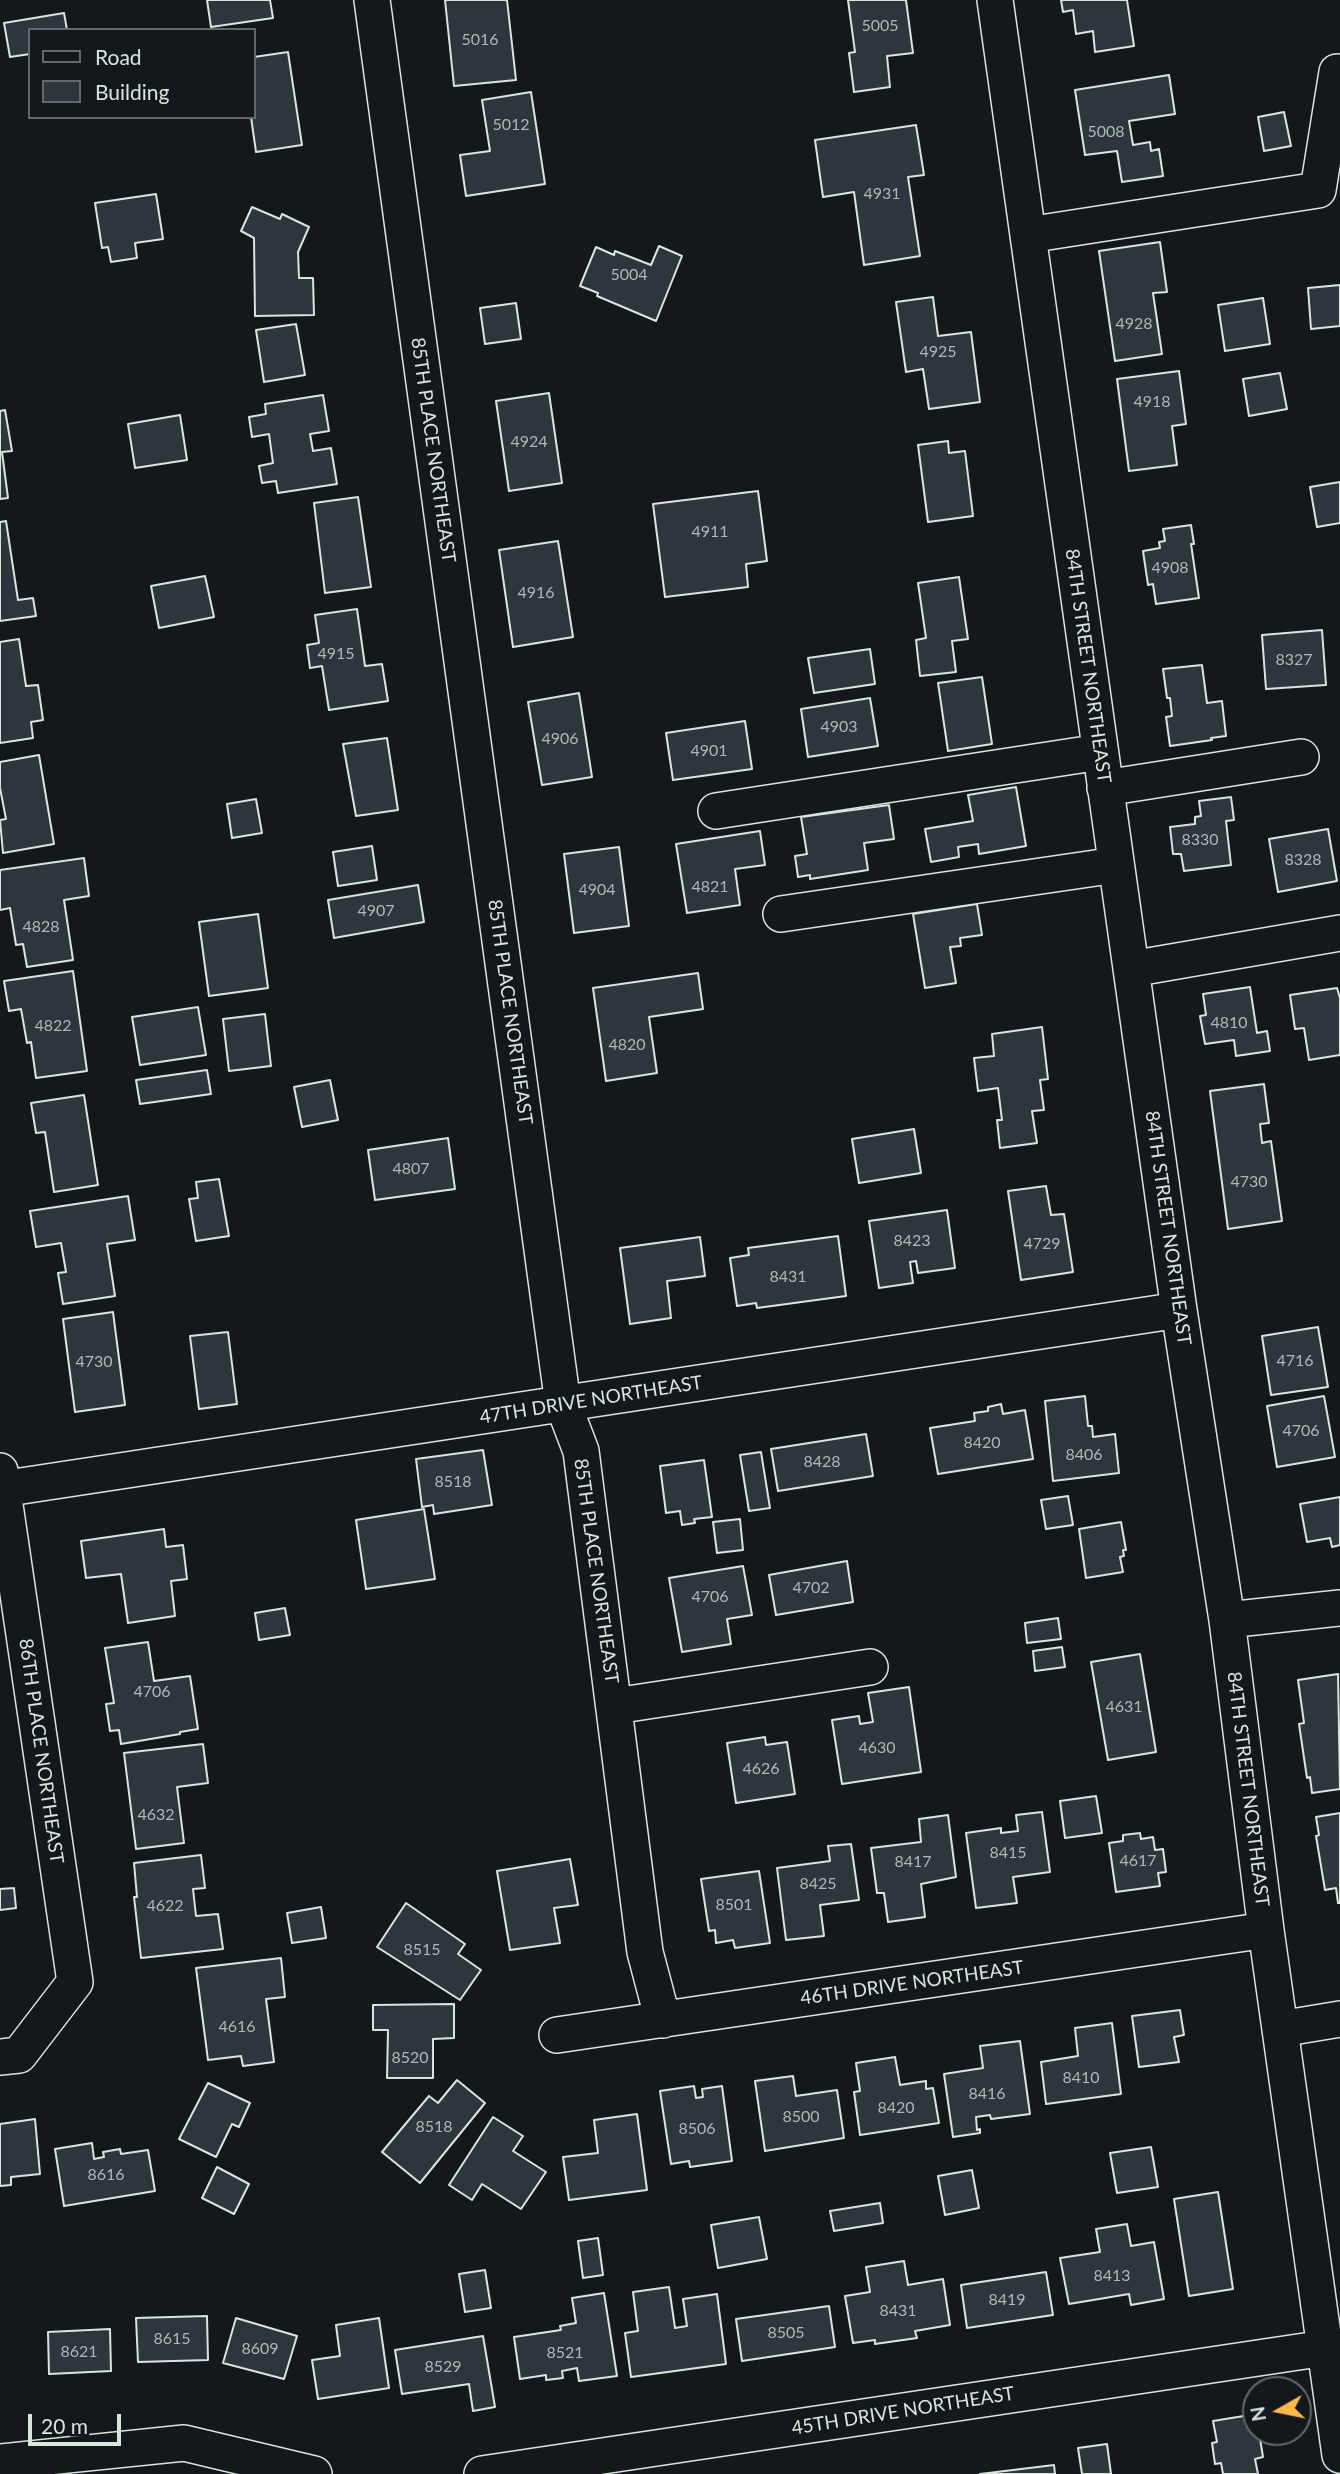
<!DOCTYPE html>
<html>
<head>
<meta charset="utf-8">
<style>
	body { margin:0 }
	#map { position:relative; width:1340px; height:2474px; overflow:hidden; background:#14181c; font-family:Lato,sans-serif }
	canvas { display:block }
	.legend { position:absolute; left:28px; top:28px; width:228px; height:91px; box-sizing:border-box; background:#14181c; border:2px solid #626a69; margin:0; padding:9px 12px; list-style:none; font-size:21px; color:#d8e6dc }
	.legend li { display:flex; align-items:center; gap:14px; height:35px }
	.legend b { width:35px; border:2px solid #626a69 }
	.north { position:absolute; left:1242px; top:2376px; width:70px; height:70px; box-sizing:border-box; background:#14181c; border:2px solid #626a69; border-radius:50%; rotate:261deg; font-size:19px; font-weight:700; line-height:28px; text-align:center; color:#d8e6dc }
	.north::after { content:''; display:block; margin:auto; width:24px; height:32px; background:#ffb74d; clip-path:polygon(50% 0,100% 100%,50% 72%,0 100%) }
	.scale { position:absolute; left:28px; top:2414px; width:93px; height:32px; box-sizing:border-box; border:4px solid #d8e6dc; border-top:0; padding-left:9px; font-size:21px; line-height:24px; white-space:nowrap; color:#d8e6dc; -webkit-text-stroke:5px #14181c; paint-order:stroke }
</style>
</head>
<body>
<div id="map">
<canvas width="1340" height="2474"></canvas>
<ul class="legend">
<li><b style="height:9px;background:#14181c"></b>Road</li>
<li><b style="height:19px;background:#2c363c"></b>Building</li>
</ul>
<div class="north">N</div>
<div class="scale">20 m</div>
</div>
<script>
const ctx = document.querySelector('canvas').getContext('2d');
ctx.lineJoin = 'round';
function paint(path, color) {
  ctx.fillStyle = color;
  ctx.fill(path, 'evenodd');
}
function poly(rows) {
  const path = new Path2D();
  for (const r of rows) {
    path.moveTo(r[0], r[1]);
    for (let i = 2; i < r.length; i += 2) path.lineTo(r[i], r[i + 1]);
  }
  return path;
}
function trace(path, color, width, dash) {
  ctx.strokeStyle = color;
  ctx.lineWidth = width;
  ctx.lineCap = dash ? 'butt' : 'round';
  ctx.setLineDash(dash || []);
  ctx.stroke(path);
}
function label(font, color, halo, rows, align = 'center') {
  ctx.font = font + ' Lato,sans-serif';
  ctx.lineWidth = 5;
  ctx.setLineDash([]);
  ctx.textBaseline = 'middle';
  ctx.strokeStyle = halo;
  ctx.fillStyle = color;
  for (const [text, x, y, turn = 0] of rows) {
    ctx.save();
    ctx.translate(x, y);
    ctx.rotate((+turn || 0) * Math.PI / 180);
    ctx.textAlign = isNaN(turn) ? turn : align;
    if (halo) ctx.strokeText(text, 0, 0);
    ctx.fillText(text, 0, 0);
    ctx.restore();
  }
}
const building = poly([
	[207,0,270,0,273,18,211,27,207,0],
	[445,0,507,0,516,80,454,86,445,0],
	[848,0,906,0,913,53,887,56,890,87,854,92,849,53,855,52,848,0],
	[1061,0,1127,0,1134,46,1095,52,1093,31,1076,34,1073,10,1063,12,1061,0],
	[64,13,67,30,30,30,30,54,10,57,4,23,64,13],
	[288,52,302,145,256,152,251,117,254,117,254,57,288,52],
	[1169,75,1175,114,1129,121,1133,145,1150,142,1151,151,1159,149,1163,176,1122,182,1117,151,1085,155,1075,90,1169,75],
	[531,92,545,184,466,196,460,155,490,151,482,100,531,92],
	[1284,112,1291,146,1264,151,1258,117,1284,112],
	[916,125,924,175,908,177,920,256,864,265,854,192,823,197,815,140,916,125],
	[156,194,163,239,135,243,137,258,111,262,108,247,102,248,95,203,156,194],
	[252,207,280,219,282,214,309,227,298,252,299,278,313,278,314,315,255,316,254,238,241,231,252,207],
	[1160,242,1167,292,1153,293,1162,354,1115,361,1099,251,1160,242],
	[659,246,682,256,656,321,597,296,598,293,580,286,596,247,614,255,615,251,651,265,659,246],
	[1340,285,1340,326,1311,329,1308,288,1340,285],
	[933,297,938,336,971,332,980,402,929,409,923,369,906,372,896,302,933,297],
	[1263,298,1270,344,1225,351,1218,305,1263,298],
	[516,303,521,339,485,344,480,308,516,303],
	[296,324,305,375,264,382,256,330,296,324],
	[1179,371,1186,424,1172,426,1177,465,1129,471,1117,379,1179,371],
	[1280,373,1287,409,1249,416,1243,379,1280,373],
	[549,393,562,483,509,491,496,401,549,393],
	[323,395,329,431,310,434,313,451,331,448,337,484,278,493,276,481,262,483,259,466,273,463,269,434,252,437,249,417,266,414,265,404,323,395],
	[5,410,12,451,2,452,8,498,0,499,0,411,5,410],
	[180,415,187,460,135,468,128,424,180,415],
	[948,441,949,453,965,451,973,516,928,522,918,445,948,441],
	[1340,482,1340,523,1317,527,1310,487,1340,482],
	[758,491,767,561,746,564,748,587,665,597,653,504,758,491],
	[358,497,371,587,325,593,314,503,358,497],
	[6,521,18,600,33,598,36,616,0,621,0,522,6,521],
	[1191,525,1194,544,1191,544,1199,598,1156,604,1153,584,1148,585,1143,551,1160,548,1159,542,1165,541,1163,529,1191,525],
	[558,541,573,637,513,647,499,550,558,541],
	[205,576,214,617,159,628,151,586,205,576],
	[959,577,968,639,952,641,956,672,920,676,916,640,926,638,918,583,959,577],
	[357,609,365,666,382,664,388,701,329,710,322,666,310,668,307,645,319,643,315,615,357,609],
	[1322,630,1326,685,1266,689,1262,635,1322,630],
	[19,639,26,686,38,685,43,720,31,722,33,738,0,743,0,642,19,639],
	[870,649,875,684,814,693,808,658,870,649],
	[1202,665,1207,703,1222,701,1226,736,1211,738,1212,740,1170,746,1166,717,1172,716,1170,698,1167,698,1163,669,1202,665],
	[982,677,992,744,948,751,938,683,982,677],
	[579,693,592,777,542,785,528,702,579,693],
	[870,698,878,746,808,757,801,709,870,698],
	[745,721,752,769,673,780,666,733,745,721],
	[387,738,398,810,356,816,343,744,387,738],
	[39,755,54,844,3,853,0,820,6,819,0,788,0,762,39,755],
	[1016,787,1026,846,979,854,978,844,958,847,959,857,931,862,925,829,973,821,968,795,1016,787],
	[1231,797,1234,820,1226,821,1231,865,1184,871,1181,854,1173,854,1170,827,1195,824,1195,817,1201,816,1199,801,1231,797],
	[256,799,262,833,232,838,227,804,256,799],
	[889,805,894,839,864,843,868,870,810,879,810,875,798,877,795,856,807,854,801,817,889,805],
	[1328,829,1337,881,1278,892,1269,839,1328,829],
	[760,831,765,865,735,869,740,905,687,913,676,844,760,831],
	[372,846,377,880,338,886,333,852,372,846],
	[619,847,629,926,574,933,564,854,619,847],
	[84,858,89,896,64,900,73,960,27,967,23,944,16,945,10,908,0,910,0,870,84,858],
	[418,885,424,922,334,938,328,900,418,885],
	[977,904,982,935,960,938,961,946,950,947,956,983,925,988,913,914,977,904],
	[258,914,268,988,209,996,199,922,258,914],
	[73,971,87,1071,36,1078,31,1042,27,1043,21,1009,9,1011,4,981,73,971],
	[698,973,703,1009,649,1017,657,1073,606,1081,593,988,698,973],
	[1250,987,1257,1033,1267,1031,1270,1051,1236,1056,1234,1040,1205,1044,1200,1016,1206,1015,1203,994,1250,987],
	[1337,988,1340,998,1340,1055,1309,1060,1304,1028,1295,1029,1290,995,1337,988],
	[198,1007,206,1055,140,1065,132,1017,198,1007],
	[265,1014,271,1066,229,1071,223,1019,265,1014],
	[1042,1027,1048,1079,1040,1080,1044,1110,1032,1111,1037,1143,1000,1148,997,1120,1002,1120,998,1088,978,1091,974,1058,994,1056,992,1034,1042,1027],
	[207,1070,211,1094,140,1104,136,1080,207,1070],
	[330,1080,338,1120,302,1127,294,1087,330,1080],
	[1264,1084,1269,1123,1260,1124,1262,1143,1271,1141,1282,1221,1228,1229,1210,1091,1264,1084],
	[84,1095,98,1185,54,1192,45,1132,36,1133,31,1103,84,1095],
	[914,1129,921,1173,859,1183,852,1139,914,1129],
	[448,1138,455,1189,375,1200,368,1150,448,1138],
	[219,1179,229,1236,196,1241,189,1199,198,1198,196,1182,219,1179],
	[1046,1186,1051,1215,1064,1214,1073,1272,1021,1280,1008,1191,1046,1186],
	[128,1196,135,1240,107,1244,115,1296,63,1304,58,1273,66,1272,61,1243,36,1247,30,1211,128,1196],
	[947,1210,955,1268,918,1273,916,1261,910,1262,913,1283,879,1288,869,1221,947,1210],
	[838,1236,846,1296,757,1308,756,1303,737,1306,730,1258,749,1255,748,1248,838,1236],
	[700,1237,705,1276,667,1281,671,1318,630,1324,620,1248,700,1237],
	[113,1312,125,1405,75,1412,63,1319,113,1312],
	[1318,1327,1328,1387,1271,1395,1262,1336,1318,1327],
	[228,1332,237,1404,199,1409,190,1336,228,1332],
	[1085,1396,1088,1426,1092,1426,1093,1437,1115,1434,1119,1473,1053,1481,1045,1401,1085,1396],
	[1324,1396,1335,1457,1277,1467,1267,1406,1324,1396],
	[1001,1404,1003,1414,1025,1410,1033,1459,938,1474,930,1428,975,1421,974,1413,988,1411,988,1407,1001,1404],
	[866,1434,873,1476,778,1491,771,1449,866,1434],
	[483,1450,492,1505,434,1514,433,1505,422,1507,416,1459,483,1450],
	[761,1452,770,1508,749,1511,740,1455,761,1452],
	[704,1460,712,1517,694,1519,695,1523,682,1525,680,1511,666,1513,660,1466,704,1460],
	[1068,1496,1073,1525,1046,1529,1041,1500,1068,1496],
	[1340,1497,1340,1545,1332,1547,1330,1538,1307,1542,1300,1504,1340,1497],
	[424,1509,435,1579,366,1589,356,1520,424,1509],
	[740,1519,743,1550,717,1553,713,1522,740,1519],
	[1121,1522,1126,1550,1123,1550,1124,1556,1120,1557,1123,1572,1086,1578,1079,1529,1121,1522],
	[164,1529,166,1547,183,1545,187,1579,171,1581,175,1616,128,1623,121,1574,86,1578,81,1541,164,1529],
	[847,1561,853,1602,776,1615,769,1575,847,1561],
	[743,1566,752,1615,727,1619,731,1644,682,1652,669,1578,743,1566],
	[285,1608,290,1635,259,1640,255,1613,285,1608],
	[1058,1618,1061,1639,1027,1643,1025,1623,1058,1618],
	[148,1642,154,1681,190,1676,198,1729,180,1732,180,1734,121,1744,119,1730,110,1731,106,1704,114,1703,105,1648,148,1642],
	[1062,1647,1065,1667,1035,1671,1033,1651,1062,1647],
	[1140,1654,1156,1752,1108,1760,1091,1662,1140,1654],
	[1338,1674,1340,1789,1312,1793,1310,1777,1307,1778,1299,1724,1304,1723,1298,1680,1338,1674],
	[909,1687,921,1772,842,1784,832,1720,859,1716,860,1724,873,1722,868,1693,909,1687],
	[765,1737,766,1745,787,1742,795,1794,736,1803,727,1743,765,1737],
	[203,1744,208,1783,177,1787,184,1843,136,1849,124,1753,203,1744],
	[1096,1796,1102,1833,1065,1838,1060,1801,1096,1796],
	[1042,1812,1050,1872,1013,1877,1017,1903,976,1908,966,1833,1001,1828,1001,1833,1018,1831,1016,1815,1042,1812],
	[1340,1813,1340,1903,1338,1903,1336,1888,1325,1890,1316,1836,1319,1835,1316,1817,1340,1813],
	[948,1815,956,1877,921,1884,925,1917,888,1922,884,1893,877,1893,871,1848,921,1842,919,1819,948,1815],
	[1140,1833,1141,1839,1153,1837,1155,1850,1163,1849,1166,1872,1158,1873,1160,1886,1116,1892,1109,1843,1123,1841,1123,1835,1140,1833],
	[851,1844,859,1900,820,1905,824,1936,786,1940,777,1868,830,1861,828,1846,851,1844],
	[201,1855,205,1888,193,1889,196,1916,218,1914,223,1949,141,1958,134,1897,137,1897,134,1863,201,1855],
	[570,1859,578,1905,554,1908,560,1943,510,1950,497,1871,570,1859],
	[759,1871,770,1943,735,1948,733,1940,716,1943,715,1930,709,1931,701,1879,759,1871],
	[14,1888,16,1908,0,1910,0,1889,14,1888],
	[406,1903,465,1944,458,1954,481,1970,460,2000,377,1947,406,1903],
	[321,1907,326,1938,292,1943,287,1913,321,1907],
	[281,1958,285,1997,266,1999,274,2062,243,2066,241,2056,208,2060,196,1968,281,1958],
	[454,2004,454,2038,433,2039,433,2078,387,2078,388,2030,373,2030,373,2005,454,2004],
	[1180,2010,1184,2035,1174,2037,1179,2062,1139,2067,1132,2016,1180,2010],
	[1112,2023,1121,2094,1046,2104,1041,2062,1078,2056,1075,2028,1112,2023],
	[1020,2041,1030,2114,991,2119,990,2115,976,2117,977,2130,980,2129,980,2133,953,2137,944,2074,983,2068,980,2046,1020,2041],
	[895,2057,900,2085,926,2081,926,2089,933,2088,939,2123,860,2135,854,2092,860,2091,856,2063,895,2057],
	[793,2076,796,2096,837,2090,844,2138,765,2151,755,2081,793,2076],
	[457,2080,485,2103,420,2183,382,2152,429,2096,438,2103,457,2080],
	[208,2083,250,2103,239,2127,232,2124,216,2157,179,2139,208,2083],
	[694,2086,696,2098,703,2097,702,2089,722,2086,732,2161,690,2167,689,2161,671,2164,660,2091,694,2086],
	[637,2114,647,2190,569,2200,563,2157,598,2153,594,2120,637,2114],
	[493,2117,523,2136,513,2151,546,2172,521,2209,482,2184,472,2200,449,2185,493,2117],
	[35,2119,40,2174,11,2177,11,2185,0,2186,0,2124,35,2119],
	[92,2143,94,2159,104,2157,103,2152,120,2149,121,2154,148,2150,155,2191,64,2206,55,2149,92,2143],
	[1151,2147,1158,2187,1117,2193,1110,2153,1151,2147],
	[217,2167,249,2184,234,2214,202,2198,217,2167],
	[972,2170,979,2208,945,2215,938,2176,972,2170],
	[1218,2192,1233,2289,1189,2296,1174,2199,1218,2192],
	[880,2203,883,2223,834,2231,830,2211,880,2203],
	[759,2217,767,2259,718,2268,711,2225,759,2217],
	[1127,2224,1131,2246,1154,2242,1164,2299,1131,2305,1129,2294,1069,2304,1060,2258,1100,2252,1096,2229,1127,2224],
	[598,2238,603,2275,583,2278,578,2241,598,2238],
	[904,2261,908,2285,943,2279,950,2325,915,2331,917,2338,875,2344,875,2340,853,2343,845,2296,870,2292,866,2267,904,2261],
	[485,2270,491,2308,465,2312,459,2274,485,2270],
	[1046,2272,1053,2315,967,2328,961,2285,1046,2272],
	[669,2287,675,2328,687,2326,683,2299,717,2294,726,2364,631,2377,625,2333,638,2331,633,2292,669,2287],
	[604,2293,617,2376,579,2381,577,2368,562,2371,563,2378,546,2380,546,2375,520,2379,514,2337,561,2330,560,2326,576,2323,572,2298,604,2293],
	[829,2306,835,2347,742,2361,736,2319,829,2306],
	[207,2316,208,2360,138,2362,136,2318,207,2316],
	[236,2318,297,2336,284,2379,223,2363,236,2318],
	[379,2318,389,2388,318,2399,312,2360,340,2356,336,2325,379,2318],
	[110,2329,111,2371,49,2374,48,2332,110,2329],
	[483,2336,495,2407,473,2411,469,2384,402,2394,395,2350,483,2336],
	[1256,2414,1256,2432,1259,2432,1263,2457,1255,2459,1258,2474,1223,2474,1221,2463,1215,2464,1212,2443,1217,2442,1213,2421,1256,2414],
	[1107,2444,1111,2474,1082,2474,1078,2448,1107,2444],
	[1054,2465,1055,2474,980,2474,1054,2465]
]);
const minor = poly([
	[372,0,563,1404,581,1451,645,1952,663,2020],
	[995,0,1179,1310,1227,1620,1266,1930,1340,2455],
	[1028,235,1318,190,1337,72],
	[1105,788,1301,757],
	[716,811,1100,752],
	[781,914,1116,865],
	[1131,969,1340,933],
	[0,1471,75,1982,19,2055,0,2057],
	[2,1489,1179,1310],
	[1227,1620,1340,1608],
	[615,1706,870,1667],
	[1280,2029,1340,2019],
	[557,2035,1266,1930],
	[0,2462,184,2443,314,2474],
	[482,2474,1325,2348]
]);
const numberNames = [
	["5005",880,26],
	["5016",480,40],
	["5012",511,125],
	["5008",1106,132],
	["4931",882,194],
	["5004",629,275],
	["4928",1134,324],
	["4925",938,352],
	["4918",1152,402],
	["4924",529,442],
	["4911",710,532],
	["4908",1170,568],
	["4916",536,593],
	["4915",336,654],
	["8327",1294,660],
	["4903",839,727],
	["4906",560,739],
	["4901",709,751],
	["8330",1200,840],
	["8328",1303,860],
	["4821",710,887],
	["4904",597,890],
	["4907",376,911],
	["4828",41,927],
	["4810",1229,1023],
	["4822",53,1026],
	["4820",627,1045],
	["4807",411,1169],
	["4730",1249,1182],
	["8423",912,1241],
	["4729",1042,1244],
	["8431",788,1277],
	["4716",1295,1361],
	["4730",94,1362],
	["4706",1301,1431],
	["8420",982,1443],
	["8406",1084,1455],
	["8428",822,1462],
	["8518",453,1482],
	["4702",811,1588],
	["4706",710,1597],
	["4706",152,1692],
	["4631",1124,1707],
	["4630",877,1748],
	["4626",761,1769],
	["4632",156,1815],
	["8415",1008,1853],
	["4617",1138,1861],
	["8417",913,1862],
	["8425",818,1884],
	["8501",734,1905],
	["4622",165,1906],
	["8515",422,1950],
	["4616",237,2027],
	["8520",410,2058],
	["8410",1081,2078],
	["8416",987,2094],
	["8420",896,2108],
	["8500",801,2117],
	["8518",434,2127],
	["8506",697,2129],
	["8616",106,2175],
	["8413",1112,2276],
	["8419",1007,2300],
	["8431",898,2311],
	["8505",786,2333],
	["8615",172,2339],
	["8609",260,2349],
	["8621",79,2352],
	["8521",565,2353],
	["8529",443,2367]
];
const streetNames = [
	["85TH PLACE NORTHEAST",433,450,82],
	["84TH STREET NORTHEAST",1088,666,82],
	["85TH PLACE NORTHEAST",510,1012,82],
	["84TH STREET NORTHEAST",1168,1228,82],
	["47TH DRIVE NORTHEAST",591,1400,-9],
	["85TH PLACE NORTHEAST",596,1571,82],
	["86TH PLACE NORTHEAST",41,1751,82],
	["84TH STREET NORTHEAST",1248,1789,83],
	["46TH DRIVE NORTHEAST",912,1983,-8],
	["45TH DRIVE NORTHEAST",903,2411,-9]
];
paint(building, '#2c363c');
trace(building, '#d8e6dc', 2);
trace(minor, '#d8e6dc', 38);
trace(minor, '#14181c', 35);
label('16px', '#adbab4', null, numberNames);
label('19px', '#d8e6dc', '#14181c', streetNames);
</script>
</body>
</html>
